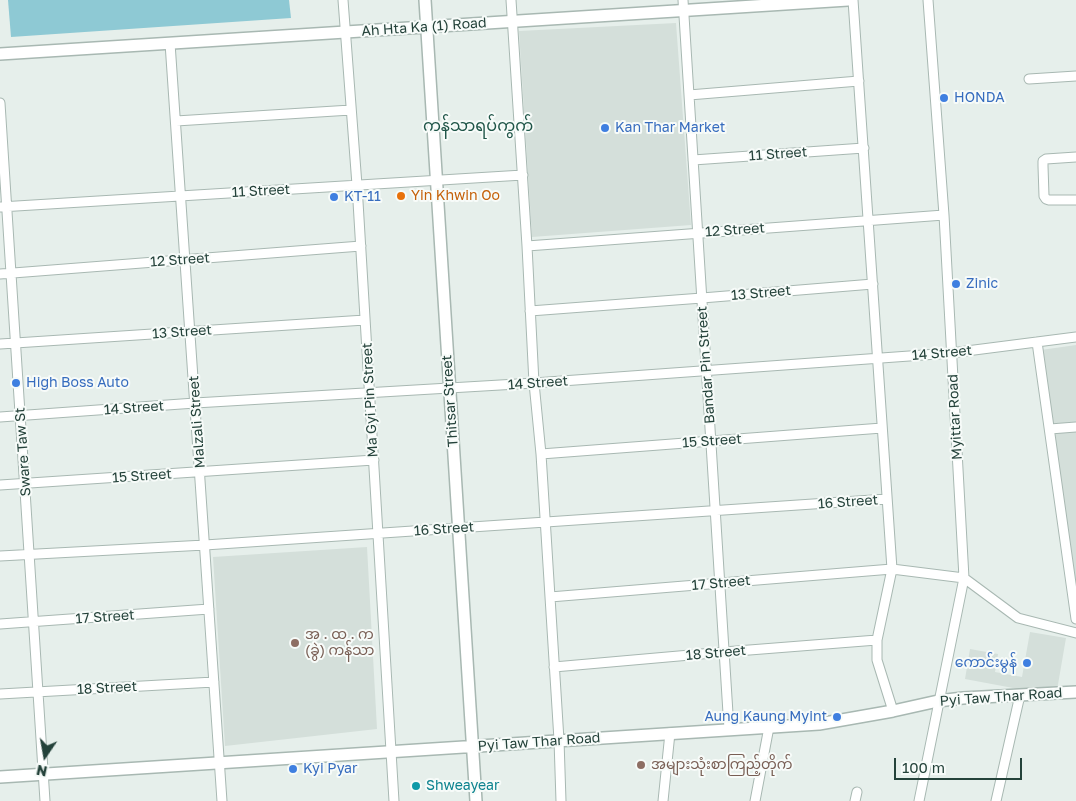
<!DOCTYPE html>
<html>
<head>
<meta charset="utf-8">
<style>
	body { margin:0 }
	#map { position:relative; width:1076px; height:801px; overflow:hidden; background:#e6efeb; font-family:"Golos Text",sans-serif }
	canvas { display:block }
	.north { position:absolute; left:20px; top:731px; width:50px; height:50px; -webkit-text-stroke:4px #f7fbf9; paint-order:stroke; rotate:192deg; font-size:14px; font-weight:700; line-height:20px; text-align:center; color:#24423a }
	.north::after { content:''; display:block; margin:auto; width:18px; height:22px; background:#24423a; clip-path:polygon(50% 0,100% 100%,50% 72%,0 100%) }
	.scale { position:absolute; left:894px; top:758px; width:128px; height:22px; box-sizing:border-box; border:2px solid #24423a; border-top:0; padding-left:6px; font-size:15px; line-height:18px; white-space:nowrap; color:#24423a; -webkit-text-stroke:4px #f7fbf9; paint-order:stroke }
</style>
</head>
<body>
<div id="map">
<canvas width="1076" height="801"></canvas>
<div class="north">N</div>
<div class="scale">100 m</div>
</div>
<script>
const ctx = document.querySelector('canvas').getContext('2d');
ctx.lineJoin = 'round';
function paint(path, color) {
  ctx.fillStyle = color;
  ctx.fill(path, 'evenodd');
}
function poly(rows) {
  const path = new Path2D();
  for (const r of rows) {
    path.moveTo(r[0], r[1]);
    for (let i = 2; i < r.length; i += 2) path.lineTo(r[i], r[i + 1]);
  }
  return path;
}
function trace(path, color, width, dash) {
  ctx.strokeStyle = color;
  ctx.lineWidth = width;
  ctx.lineCap = dash ? 'butt' : 'round';
  ctx.setLineDash(dash || []);
  ctx.stroke(path);
}
function label(font, color, halo, rows, align = 'center') {
  ctx.font = font + ' "Golos Text","Noto Sans Myanmar",sans-serif';
  ctx.lineWidth = 4;
  ctx.setLineDash([]);
  ctx.textBaseline = 'middle';
  ctx.strokeStyle = halo;
  ctx.fillStyle = color;
  for (const [text, x, y, turn = 0] of rows) {
    ctx.save();
    ctx.translate(x, y);
    ctx.rotate((+turn || 0) * Math.PI / 180);
    ctx.textAlign = isNaN(turn) ? turn : align;
    if (halo) ctx.strokeText(text, 0, 0);
    ctx.fillText(text, 0, 0);
    ctx.restore();
  }
}
const built = poly([
	[676,23,691,225,532,237,519,31],
	[1076,345,1076,596,1041,350],
	[367,547,377,729,225,746,213,557],
	[1030,632,1066,638,1056,696,965,679,970,649,998,654,995,672,1022,677]
]);
const water = poly([
	[8,0,289,0,291,18,11,37]
]);
const minor = poly([
	[343,0,357,185,394,801],
	[511,0,527,246,534,383,541,454,559,740,561,801],
	[683,0,729,729],
	[853,0,892,569,877,640,877,660,893,711],
	[170,43,222,801],
	[1029,79,1076,76],
	[689,95,859,81],
	[0,103,45,801],
	[176,121,351,110],
	[1076,157,1046,159,1043,161,1043,166,1044,196,1046,199,1049,200,1076,200],
	[693,160,864,148],
	[0,207,523,175],
	[527,246,944,215],
	[0,274,361,246],
	[530,311,702,298,873,284],
	[1037,342,1076,619],
	[0,344,365,320],
	[0,417,195,403,534,383,951,353,1076,337],
	[1050,429,1076,427],
	[541,454,882,428],
	[0,485,374,460],
	[0,556,205,545,887,499],
	[550,597,892,569,964,578,1018,618,1076,633],
	[0,624,209,609],
	[554,667,724,652,877,640],
	[0,694,214,682],
	[663,801,670,733],
	[755,801,769,727],
	[855,801,857,792],
	[919,801,964,578,944,215,928,0],
	[996,801,1020,695]
]);
const tertiary = poly([
	[425,0,476,801],
	[0,54,848,0],
	[0,777,819,724,893,711,938,701,963,698,1076,692]
]);
const markers = [
	[944,98,5,"#3f7fe0"],
	[605,128,5,"#3f7fe0"],
	[401,196,5,"#e8710a"],
	[334,197,5,"#3f7fe0"],
	[956,284,5,"#3f7fe0"],
	[16,383,5,"#3f7fe0"],
	[295,643,5,"#8d6e63"],
	[1027,663,5,"#3f7fe0"],
	[837,717,5,"#3f7fe0"],
	[641,765,5,"#8d6e63"],
	[293,769,5,"#3f7fe0"],
	[416,786,5,"#0f9aa8"]
];
const streetNames = [
	["Ah Hta Ka (1) Road",424,27,-4],
	["11 Street",778,154,-4],
	["11 Street",261,191,-3],
	["12 Street",735,230,-4],
	["12 Street",180,260,-4],
	["13 Street",761,293,-5],
	["13 Street",182,332,-4],
	["14 Street",942,353,-5],
	["Bandar Pin Street",706,365,-94],
	["14 Street",538,383,-4],
	["Ma Gyi Pin Street",370,400,-93],
	["Thitsar Street",450,401,-94],
	["14 Street",134,408,-4],
	["Myittar Road",955,417,-93],
	["Malzali Street",197,422,-94],
	["15 Street",712,441,-4],
	["Sware Taw St",23,452,-94],
	["15 Street",142,476,-4],
	["16 Street",848,502,-4],
	["16 Street",444,529,-4],
	["17 Street",721,583,-5],
	["17 Street",105,617,-4],
	["18 Street",716,653,-5],
	["18 Street",107,688,-3],
	["Pyi Taw Thar Road",1001,697,-4],
	["Pyi Taw Thar Road",539,742,-4]
];
const shopNames = [
	["HONDA",954,98],
	["Kan Thar Market",615,128],
	["KT-11",344,197],
	["Zinic",966,284],
	["High Boss Auto",26,383],
	["ကောင်းမွန်",1017,663,"right"],
	["Aung Kaung Myint",827,717,"right"],
	["Kyi Pyar",303,769]
];
const foodNames = [
	["Yin Khwin Oo",411,196]
];
const educationNames = [
	["အ . ထ . က",305,635],
	["(ခွဲ) ကန်သာ",305,651],
	["အများသုံးစာကြည့်တိုက်",651,765]
];
const cultureNames = [
	["Shweayear",426,786]
];
const quarterNames = [
	["ကန်သာရပ်ကွက်",478,126]
];
paint(built, '#d4dfda');
paint(water, '#8ec9d4');
trace(minor, '#a8b8b2', 11);
trace(tertiary, '#a8b8b2', 14);
trace(minor, '#fff', 9);
trace(tertiary, '#fff', 11);
for (const [x, y, r, color] of markers) {
  const dot = new Path2D();
  dot.arc(x, y, r, 0, 2 * Math.PI);
  ctx.fillStyle = color;
  ctx.fill(dot);
  trace(dot, '#f7fbf9', 2);
}
label('14px', '#24423a', '#f7fbf9', streetNames);
label('14px', '#366cbe', '#f7fbf9', shopNames, 'left');
label('14px', '#c56008', '#f7fbf9', foodNames, 'left');
label('14px', '#785e54', '#f7fbf9', educationNames, 'left');
label('14px', '#0d838f', '#f7fbf9', cultureNames, 'left');
label('16px', '#1f5548', '#f7fbf9', quarterNames);
</script>
</body>
</html>
